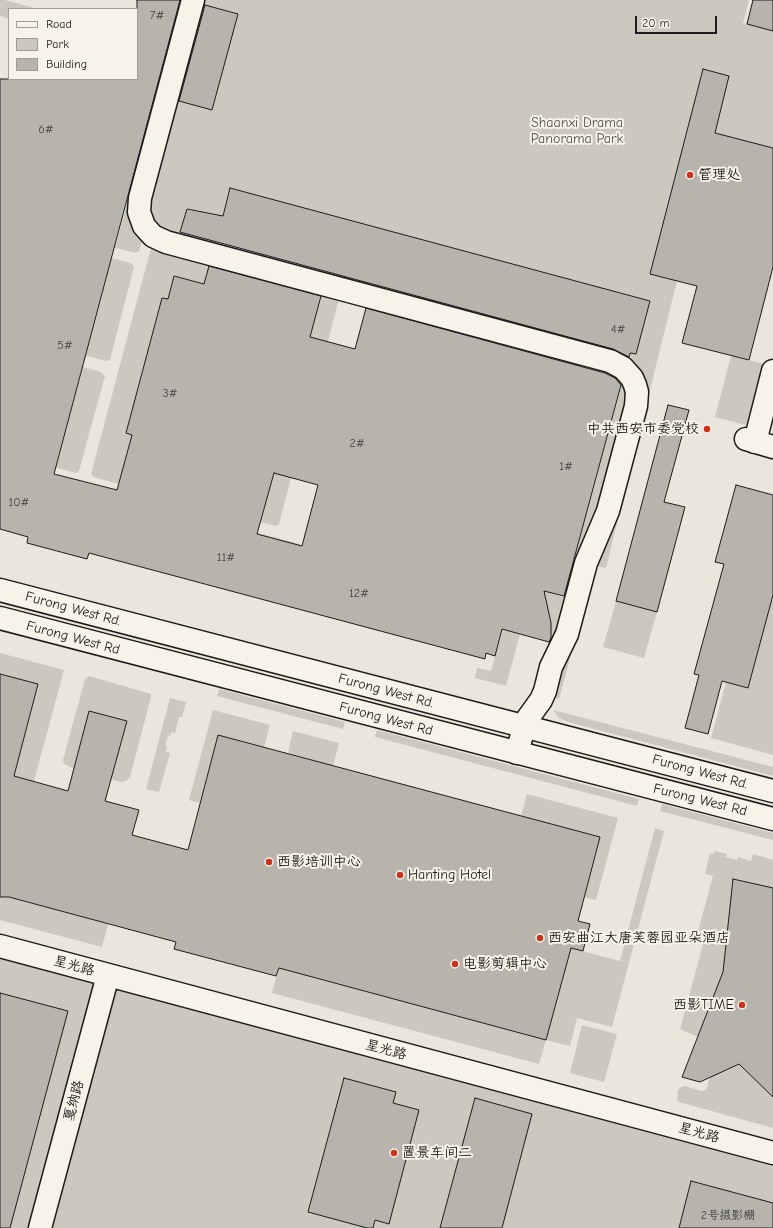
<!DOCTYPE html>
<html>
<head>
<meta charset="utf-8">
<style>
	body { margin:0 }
	#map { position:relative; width:773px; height:1228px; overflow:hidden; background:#eae6dc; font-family:"Comic Neue",sans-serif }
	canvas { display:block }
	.legend { position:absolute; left:8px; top:8px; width:130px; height:72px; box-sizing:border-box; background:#f7f3e8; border:1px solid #9f9d96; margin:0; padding:5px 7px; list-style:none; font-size:12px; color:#1c1c1c }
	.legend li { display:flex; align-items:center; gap:8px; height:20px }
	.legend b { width:20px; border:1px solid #9f9d96 }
	.scale { position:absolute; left:635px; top:16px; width:82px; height:18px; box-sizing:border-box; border:2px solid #1c1c1c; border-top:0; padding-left:5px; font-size:12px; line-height:14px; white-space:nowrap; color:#1c1c1c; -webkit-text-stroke:3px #f7f3e8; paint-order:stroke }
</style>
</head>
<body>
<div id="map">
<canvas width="773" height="1228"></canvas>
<ul class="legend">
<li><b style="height:5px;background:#f7f3e8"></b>Road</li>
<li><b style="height:11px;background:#ccc8c0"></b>Park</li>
<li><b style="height:11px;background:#b6b4ac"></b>Building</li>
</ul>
<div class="scale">20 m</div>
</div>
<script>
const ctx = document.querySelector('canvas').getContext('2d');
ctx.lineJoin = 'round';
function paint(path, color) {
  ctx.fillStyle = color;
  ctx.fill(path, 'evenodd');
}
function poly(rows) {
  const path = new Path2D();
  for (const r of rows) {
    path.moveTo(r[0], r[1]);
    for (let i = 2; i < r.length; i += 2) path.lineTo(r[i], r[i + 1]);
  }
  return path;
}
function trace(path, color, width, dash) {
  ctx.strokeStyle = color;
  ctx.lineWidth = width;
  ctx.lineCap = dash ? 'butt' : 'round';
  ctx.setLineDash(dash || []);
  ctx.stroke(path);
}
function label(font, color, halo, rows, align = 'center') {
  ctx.font = font + ' "Comic Neue","LXGW WenKai TC",sans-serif';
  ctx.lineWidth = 4;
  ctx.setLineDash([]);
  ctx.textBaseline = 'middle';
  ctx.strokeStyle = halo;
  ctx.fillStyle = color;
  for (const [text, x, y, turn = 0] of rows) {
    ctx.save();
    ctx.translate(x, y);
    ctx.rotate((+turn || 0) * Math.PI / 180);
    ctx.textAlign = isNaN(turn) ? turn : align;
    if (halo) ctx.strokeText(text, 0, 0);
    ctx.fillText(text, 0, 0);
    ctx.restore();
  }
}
const green = poly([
	[0,0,5,0,38,9,9,9,9,19,0,16],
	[199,0,749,0,743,23,773,31,773,148,715,134,674,293,606,568,595,566,559,699,550,697,637,375,169,237,146,214],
	[230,189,597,319,605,289,650,301,636,354,626,352,625,358,589,348,591,342,551,332,550,338,514,328,515,322,476,311,474,318,439,308,441,302,401,291,399,298,364,288,366,282,326,271,324,277,289,268,290,262,251,251,249,257,214,248,216,242,181,232,187,209,207,213,222,218],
	[137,35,175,46,143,238,139,251,135,253,76,237,71,233,116,245,169,45,137,37],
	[154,246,337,295,339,299,318,379,316,386,313,387,213,362,222,327,257,336,249,367,313,384,324,344,309,340,322,293,277,281,271,302,250,296,255,276,211,264,206,284,174,276,168,299,162,298,126,433,132,435,126,457,157,466,152,486,196,498,201,477,222,483,217,503,262,516,275,470,289,474,308,402,244,385,227,446,193,437,210,372,309,399,311,402,279,524,275,526,93,477,91,474,151,248],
	[74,248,127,262,132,264,134,267,112,352,110,360,107,361,86,356,111,261,67,249],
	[544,353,580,363,521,585,564,597,624,377,629,386,601,512,538,689,551,632,549,614,545,606,520,634,506,686,475,678,477,668,491,671,508,608,316,550,105,492,464,588,483,577],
	[731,356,765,364,749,426,715,417],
	[83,367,101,372,105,376,79,471,76,473,16,457,13,450,58,461],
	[773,595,773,755,711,738,726,682,748,688],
	[616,601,657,612,644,658,603,647],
	[0,653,64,670,27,807,0,827,38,684,0,674],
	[89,676,151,694,151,697,130,777,126,781,120,782,111,779,127,721,74,769,64,764,63,760,85,679],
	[219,689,345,722,343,729,217,696],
	[170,698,186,702,182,717,179,717,175,733,171,732,170,737,168,736,165,746,167,746,166,752,170,753,159,792,146,789],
	[213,710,270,725,264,747,218,735,200,803,189,800],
	[553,710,773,767,773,776,568,722,559,718],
	[377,730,639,799,637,806,375,737],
	[293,731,339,743,333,766,288,753],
	[527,794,618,818,596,900,584,897,600,837,521,816],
	[662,804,773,833,773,840,660,811],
	[655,828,664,831,612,1027,577,1018,570,1046,546,1040,539,1064,272,993,303,878,311,977,546,1040,571,948,620,961],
	[715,851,727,854,726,857,737,860,738,857,751,861,753,854,773,860,773,888,734,879,723,972,698,1037,680,1029,705,937,697,935,713,876,705,874,710,853,714,854],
	[0,893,4,896,108,924,102,947,0,920],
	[0,946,773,1153,773,1228,0,1228],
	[582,1025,617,1034,604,1082,570,1073],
	[739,1063,773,1097,773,1128,679,1102,677,1100,678,1090,681,1087,685,1086,701,1091,705,1090,707,1088,710,1077]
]);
const building = poly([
	[137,0,180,0,54,474,117,490,132,435,126,433,162,298,168,299,174,276,204,284,209,266,321,296,310,337,355,349,366,308,605,373,615,378,621,385,564,596,544,591,551,623,551,637,549,642,502,629,495,656,486,653,485,659,89,553,87,559,27,543,28,537,0,529,0,79,137,79,137,0],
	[274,473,318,485,302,546,257,534,274,473],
	[753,0,773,0,773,31,747,24,753,0],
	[205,5,238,14,212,110,179,101,205,5],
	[703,69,729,76,715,133,773,148,773,267,749,360,682,343,697,286,650,274,703,69],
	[230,188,650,301,636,354,630,353,629,357,613,349,180,232,187,209,223,216,230,188],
	[668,405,689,410,664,502,685,507,657,612,616,601,668,405],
	[736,485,773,495,773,595,748,688,722,681,708,734,685,728,699,675,694,674,724,564,715,562,736,485],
	[0,674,38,684,14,776,68,791,89,711,127,721,105,801,139,810,132,835,188,850,218,735,600,837,578,921,590,924,583,951,571,948,546,1040,279,968,276,976,174,949,176,942,9,897,0,897,0,674],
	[733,879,773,888,773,1097,739,1064,700,1082,682,1077,723,972,733,879],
	[0,993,68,1011,10,1228,0,1228,0,993],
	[344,1078,396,1092,393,1103,419,1110,389,1224,375,1220,373,1228,367,1228,308,1212,344,1078],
	[475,1098,532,1114,502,1228,440,1228,475,1098],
	[691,1181,773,1203,773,1228,679,1228,691,1181]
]);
const minor = poly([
	[193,0,140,198,139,212,144,226,153,236,166,242,610,361,623,368,632,378,635,385,637,392,636,406,608,511,586,563,567,634,551,667,545,691,541,700,528,718,524,727,517,753],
	[746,439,773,447],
	[755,442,773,371],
	[0,946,773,1153],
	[40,1228,108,975]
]);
const secondary = poly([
	[0,590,773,791],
	[0,618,773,819]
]);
const markers = [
	[690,175,4,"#c8321e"],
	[707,429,4,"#c8321e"],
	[269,862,4,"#c8321e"],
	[400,875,4,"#c8321e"],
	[540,938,4,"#c8321e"],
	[455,964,4,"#c8321e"],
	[742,1005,4,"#c8321e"],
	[394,1153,4,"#c8321e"]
];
const numberNames = [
	["7#",157,16],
	["6#",46,130],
	["4#",618,330],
	["5#",65,346],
	["3#",170,394],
	["2#",357,444],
	["1#",566,467],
	["10#",19,503],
	["11#",226,558],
	["12#",359,594],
	["2号摄影棚",728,1216]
];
const parkNames = [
	["Shaanxi Drama",577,123],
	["Panorama Park",577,139]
];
const poiNames = [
	["管理处",698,175],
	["中共西安市委党校",699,429,"right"],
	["西影培训中心",277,862],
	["Hanting Hotel",408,875],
	["西安曲江大唐芙蓉园亚朵酒店",548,938],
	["电影剪辑中心",463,964],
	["西影TIME",734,1005,"right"],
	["置景车间二",402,1153]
];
const streetNames = [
	["Furong West Rd.",73,609,15],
	["Furong West Rd",73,638,15],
	["Furong West Rd.",386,691,15],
	["Furong West Rd",386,719,15],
	["Furong West Rd.",700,772,15],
	["Furong West Rd",700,800,14],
	["星光路",74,966,15],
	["星光路",386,1050,15],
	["戛纳路",74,1101,-75],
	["星光路",699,1133,15]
];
paint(green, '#ccc8c0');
paint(building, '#b6b4ac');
trace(building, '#1c1c1c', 1);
trace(minor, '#1c1c1c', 25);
trace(secondary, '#1c1c1c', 25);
trace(minor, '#f7f3e8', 22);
trace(secondary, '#f7f3e8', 22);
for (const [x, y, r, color] of markers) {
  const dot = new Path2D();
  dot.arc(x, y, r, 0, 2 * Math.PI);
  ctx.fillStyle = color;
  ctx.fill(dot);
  trace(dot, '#f7f3e8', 1.5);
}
label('12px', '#424240', null, numberNames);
label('14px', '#51504d', '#f7f3e8', parkNames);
label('14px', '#1c1c1c', '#f7f3e8', poiNames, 'left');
label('14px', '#1c1c1c', '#f7f3e8', streetNames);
</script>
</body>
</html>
